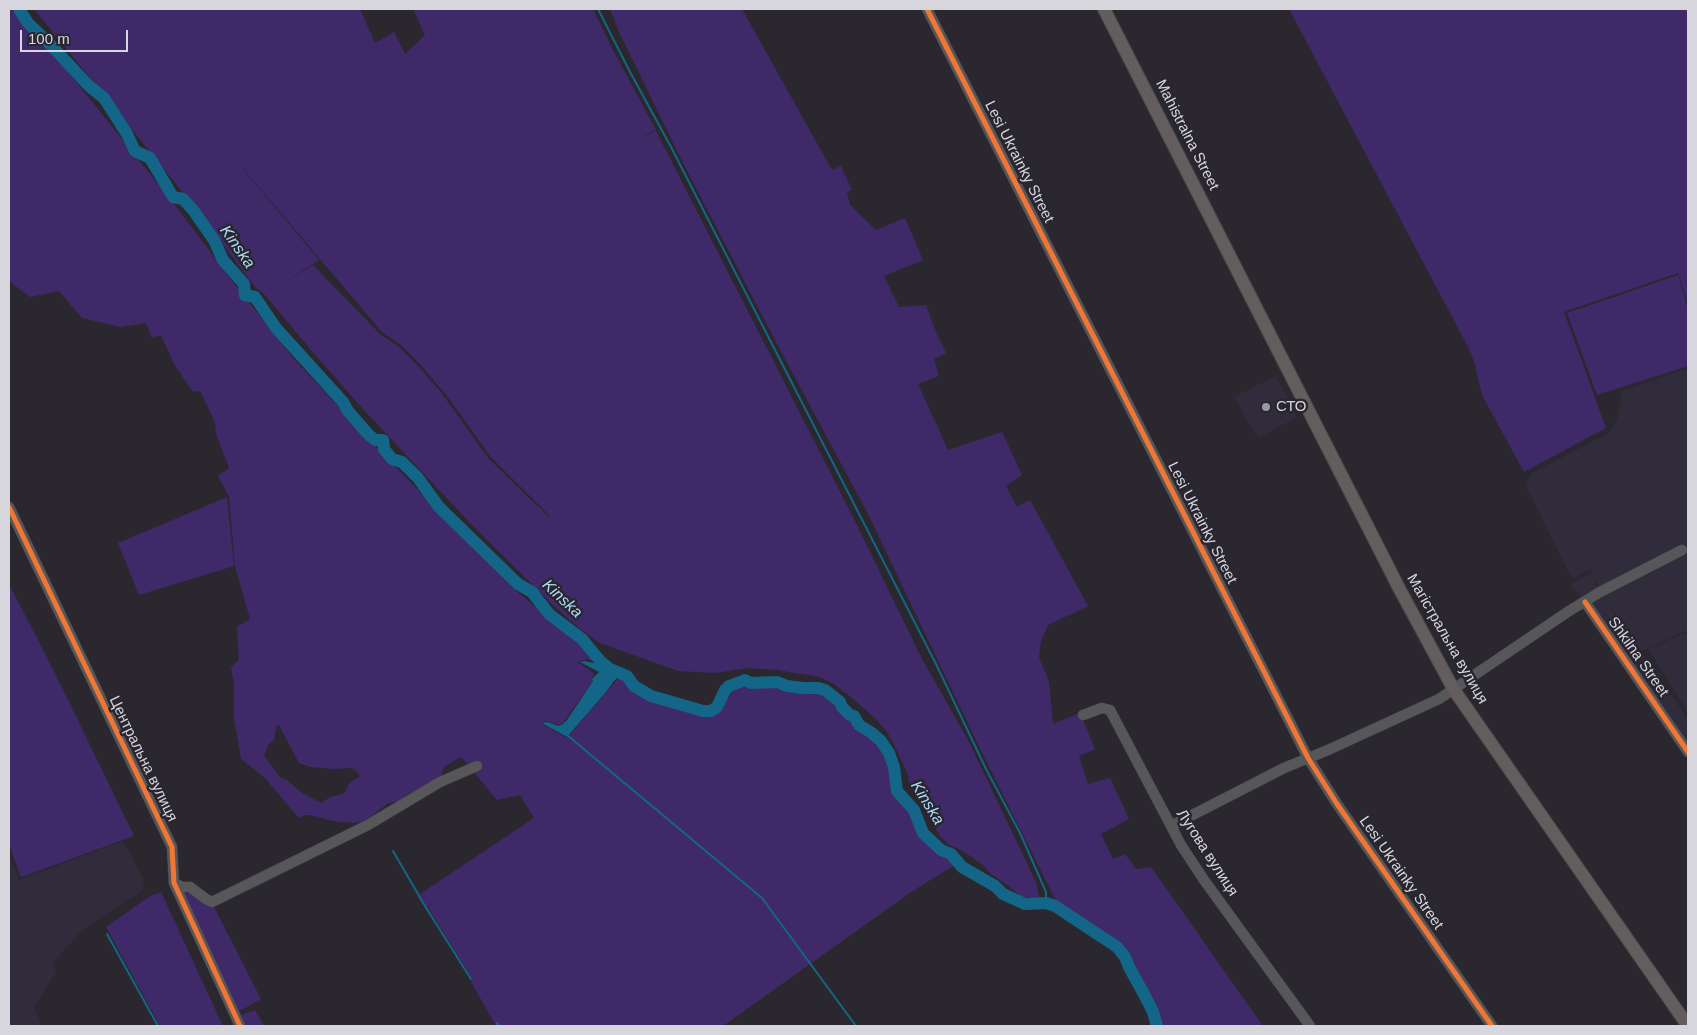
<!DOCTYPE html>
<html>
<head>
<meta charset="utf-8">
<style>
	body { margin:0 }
	#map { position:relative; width:1697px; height:1035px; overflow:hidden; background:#2a282e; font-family:Helvetica,sans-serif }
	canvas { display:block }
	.frame { position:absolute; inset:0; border:10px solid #d8d6dd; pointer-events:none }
	.scale { position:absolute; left:20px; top:30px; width:108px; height:22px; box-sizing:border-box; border:2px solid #d8d6dd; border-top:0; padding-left:6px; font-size:15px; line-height:18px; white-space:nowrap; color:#d8d6dd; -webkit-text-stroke:4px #292630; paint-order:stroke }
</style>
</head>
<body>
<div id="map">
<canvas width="1697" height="1035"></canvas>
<div class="frame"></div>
<div class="scale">100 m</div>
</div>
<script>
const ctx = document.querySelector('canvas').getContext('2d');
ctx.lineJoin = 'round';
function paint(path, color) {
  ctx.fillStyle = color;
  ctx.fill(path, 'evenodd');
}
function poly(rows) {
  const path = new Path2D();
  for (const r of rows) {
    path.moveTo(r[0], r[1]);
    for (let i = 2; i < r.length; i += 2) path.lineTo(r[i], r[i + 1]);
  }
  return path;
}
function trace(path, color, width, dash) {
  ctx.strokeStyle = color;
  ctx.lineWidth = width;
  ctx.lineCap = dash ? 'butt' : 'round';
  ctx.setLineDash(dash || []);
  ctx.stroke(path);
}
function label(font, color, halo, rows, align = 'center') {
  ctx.font = font + ' Helvetica,sans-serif';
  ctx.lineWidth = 5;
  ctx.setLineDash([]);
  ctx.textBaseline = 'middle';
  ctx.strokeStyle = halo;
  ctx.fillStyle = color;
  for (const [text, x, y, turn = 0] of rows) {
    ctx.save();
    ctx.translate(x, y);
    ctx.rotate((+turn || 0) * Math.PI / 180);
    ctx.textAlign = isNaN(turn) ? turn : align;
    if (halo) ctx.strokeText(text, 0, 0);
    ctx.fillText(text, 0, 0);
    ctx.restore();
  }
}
const built = poly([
	[1688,368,1688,630,1641,651,1603,595,1590,569,1572,579,1525,484,1532,473,1609,433,1617,419,1622,391],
	[1276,376,1297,417,1258,438,1234,397],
	[1591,573,1600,592,1688,719,1688,752,1585,602,1570,584],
	[1688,632,1688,712,1648,649],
	[123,841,144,880,142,891,82,930,52,964,56,972,34,1006,41,1026,9,1026,9,854,19,880]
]);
const green = poly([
	[9,9,17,9,25,23,45,41,53,53,178,209,233,282,294,359,385,456,520,594,589,652,596,662,587,659,578,662,595,674,591,678,593,681,563,723,558,725,545,721,542,724,567,738,621,675,625,676,633,689,647,697,684,711,702,714,710,714,721,710,730,688,738,685,779,686,824,692,840,707,858,729,876,739,884,751,890,768,891,790,911,814,920,832,955,865,911,892,723,1026,496,1026,471,982,472,978,428,907,433,903,425,908,417,896,534,818,520,795,497,800,461,757,444,767,440,779,426,784,420,790,409,793,399,801,388,803,368,819,361,822,353,823,333,821,309,815,304,815,301,818,297,816,265,778,241,759,234,718,234,684,231,667,239,660,237,627,250,619,235,566,229,497,218,476,229,468,216,434,215,422,200,391,193,392,174,364,161,335,152,338,146,323,121,327,82,318,59,291,30,297,9,281],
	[279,725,299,763,310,767,333,769,352,768,359,774,359,777,349,783,347,789,343,794,332,796,321,803,302,793,287,780,281,778,264,756,268,745,274,740,276,727],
	[34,9,360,9,375,43,394,32,405,54,425,35,413,9,593,9,614,52,656,130,633,141,656,131,856,523,921,657,969,742,1027,863,1037,885,1039,898,1025,897,1021,896,1009,886,991,874,983,865,963,851,949,845,940,836,910,785,908,775,896,749,889,735,877,720,851,697,834,684,820,677,777,670,748,668,715,673,678,671,600,643,579,628,554,606,472,525,363,409,311,350,264,294,255,287,198,211],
	[213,133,382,332,401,345,420,364,448,397,490,456,546,512,551,519,488,458,440,391,417,365,399,347,380,334,313,265,281,284,319,260],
	[610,9,742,9,832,170,841,166,852,190,847,192,850,205,876,230,905,218,923,260,884,276,899,307,926,305,935,330,946,353,934,359,939,376,918,384,948,450,1002,432,1022,475,1006,486,1017,507,1030,500,1088,606,1048,625,1041,641,1039,657,1049,682,1053,724,1080,713,1095,749,1079,756,1088,784,1110,778,1129,819,1101,834,1113,859,1125,854,1136,869,1151,867,1263,1026,1160,1026,1153,1002,1139,973,1126,951,1108,937,1064,908,1056,901,983,755,868,514,767,325,681,159,619,32],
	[1289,9,1688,9,1688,304,1678,273,1564,312,1606,428,1524,472,1482,395,1474,361,1467,345],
	[1678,275,1688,309,1688,366,1597,395,1567,313],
	[227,497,234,566,139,595,118,543],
	[9,584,56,675,134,836,21,877,9,845],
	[181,891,192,891,213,905,261,999,238,1012],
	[161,892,223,1026,160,1026,106,927,150,896],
	[255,1010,264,1026,244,1026,239,1016]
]);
const water = poly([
	[600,656,602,657,609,666,623,672,614,681,606,692,567,737,542,723,547,722,558,726,563,724,567,720,593,681,592,679,599,672,580,662,585,661,597,664,596,660]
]);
const stream = poly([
	[598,9,630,72,671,147,936,664,986,769,1020,833,1046,892,1046,903],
	[567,735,762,898,856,1026],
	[393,851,425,906,471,979],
	[107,934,158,1026],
	[497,1023,499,1026]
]);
const river = poly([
	[19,9,28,23,48,42,89,86,104,98,127,134,135,151,150,158,173,197,183,199,193,210,214,240,223,260,244,284,245,295,255,297,276,328,343,402,348,411,368,434,375,440,383,440,384,449,392,459,402,462,418,478,439,507,518,584,532,592,549,614,582,639,601,662,610,669,627,676,634,686,651,696,703,711,711,711,717,707,725,690,729,686,745,680,751,683,777,682,787,686,803,688,818,688,825,690,840,702,842,707,850,715,854,716,859,725,872,733,881,741,889,753,894,767,897,791,914,810,923,833,941,850,951,854,962,867,995,886,1003,894,1025,904,1046,903,1055,906,1117,947,1125,957,1129,967,1145,996,1153,1012,1157,1026]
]);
const minor = poly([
	[927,9,1308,758,1337,804,1492,1026],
	[9,507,172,847,174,883,240,1026],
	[1585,602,1688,752],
	[1083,715,1102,708,1110,710,1181,845,1204,880,1310,1026],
	[1171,826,1284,768,1328,750,1439,699,1569,611,1600,592,1682,550],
	[174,883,182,887,190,887,206,899,212,902,368,825,440,782,477,766]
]);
const major = poly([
	[1104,9,1400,590,1454,690,1688,1026]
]);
const cycleway = poly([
	[927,9,1308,758,1337,804,1492,1026],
	[9,507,172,847,174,883,240,1026],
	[1585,602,1688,752]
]);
const markers = [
	[1266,407,5,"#9b99a0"]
];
const streetNames = [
	["Mahistralna Street",1187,135,63],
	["Lesi Ukrainky Street",1019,162,63],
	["Lesi Ukrainky Street",1202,523,63],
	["Магістральна вулиця",1447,639,60],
	["Shkilna Street",1638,657,55],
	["Центральна вулиця",143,759,64],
	["Лугова вулиця",1207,853,57],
	["Lesi Ukrainky Street",1401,873,55]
];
const poiNames = [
	["СТО",1276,407]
];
const waterNames = [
	["Kinska",237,247,55],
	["Kinska",562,599,43],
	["Kinska",927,803,58]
];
paint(built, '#302c3b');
paint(green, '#402968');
paint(water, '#136687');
trace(stream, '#136687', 2);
trace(river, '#136687', 12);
trace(minor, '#46454a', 11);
trace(major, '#46454a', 14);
trace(minor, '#57575a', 10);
trace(major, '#645d5d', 12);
trace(cycleway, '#f07635', 5);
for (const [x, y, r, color] of markers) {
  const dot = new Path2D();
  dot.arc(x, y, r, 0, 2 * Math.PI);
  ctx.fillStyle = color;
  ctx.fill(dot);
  trace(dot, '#292630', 2);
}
label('15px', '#d8d6dd', '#292630', streetNames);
label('15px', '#d8d6dd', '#292630', poiNames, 'left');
label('italic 16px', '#addcf5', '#292630', waterNames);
</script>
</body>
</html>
